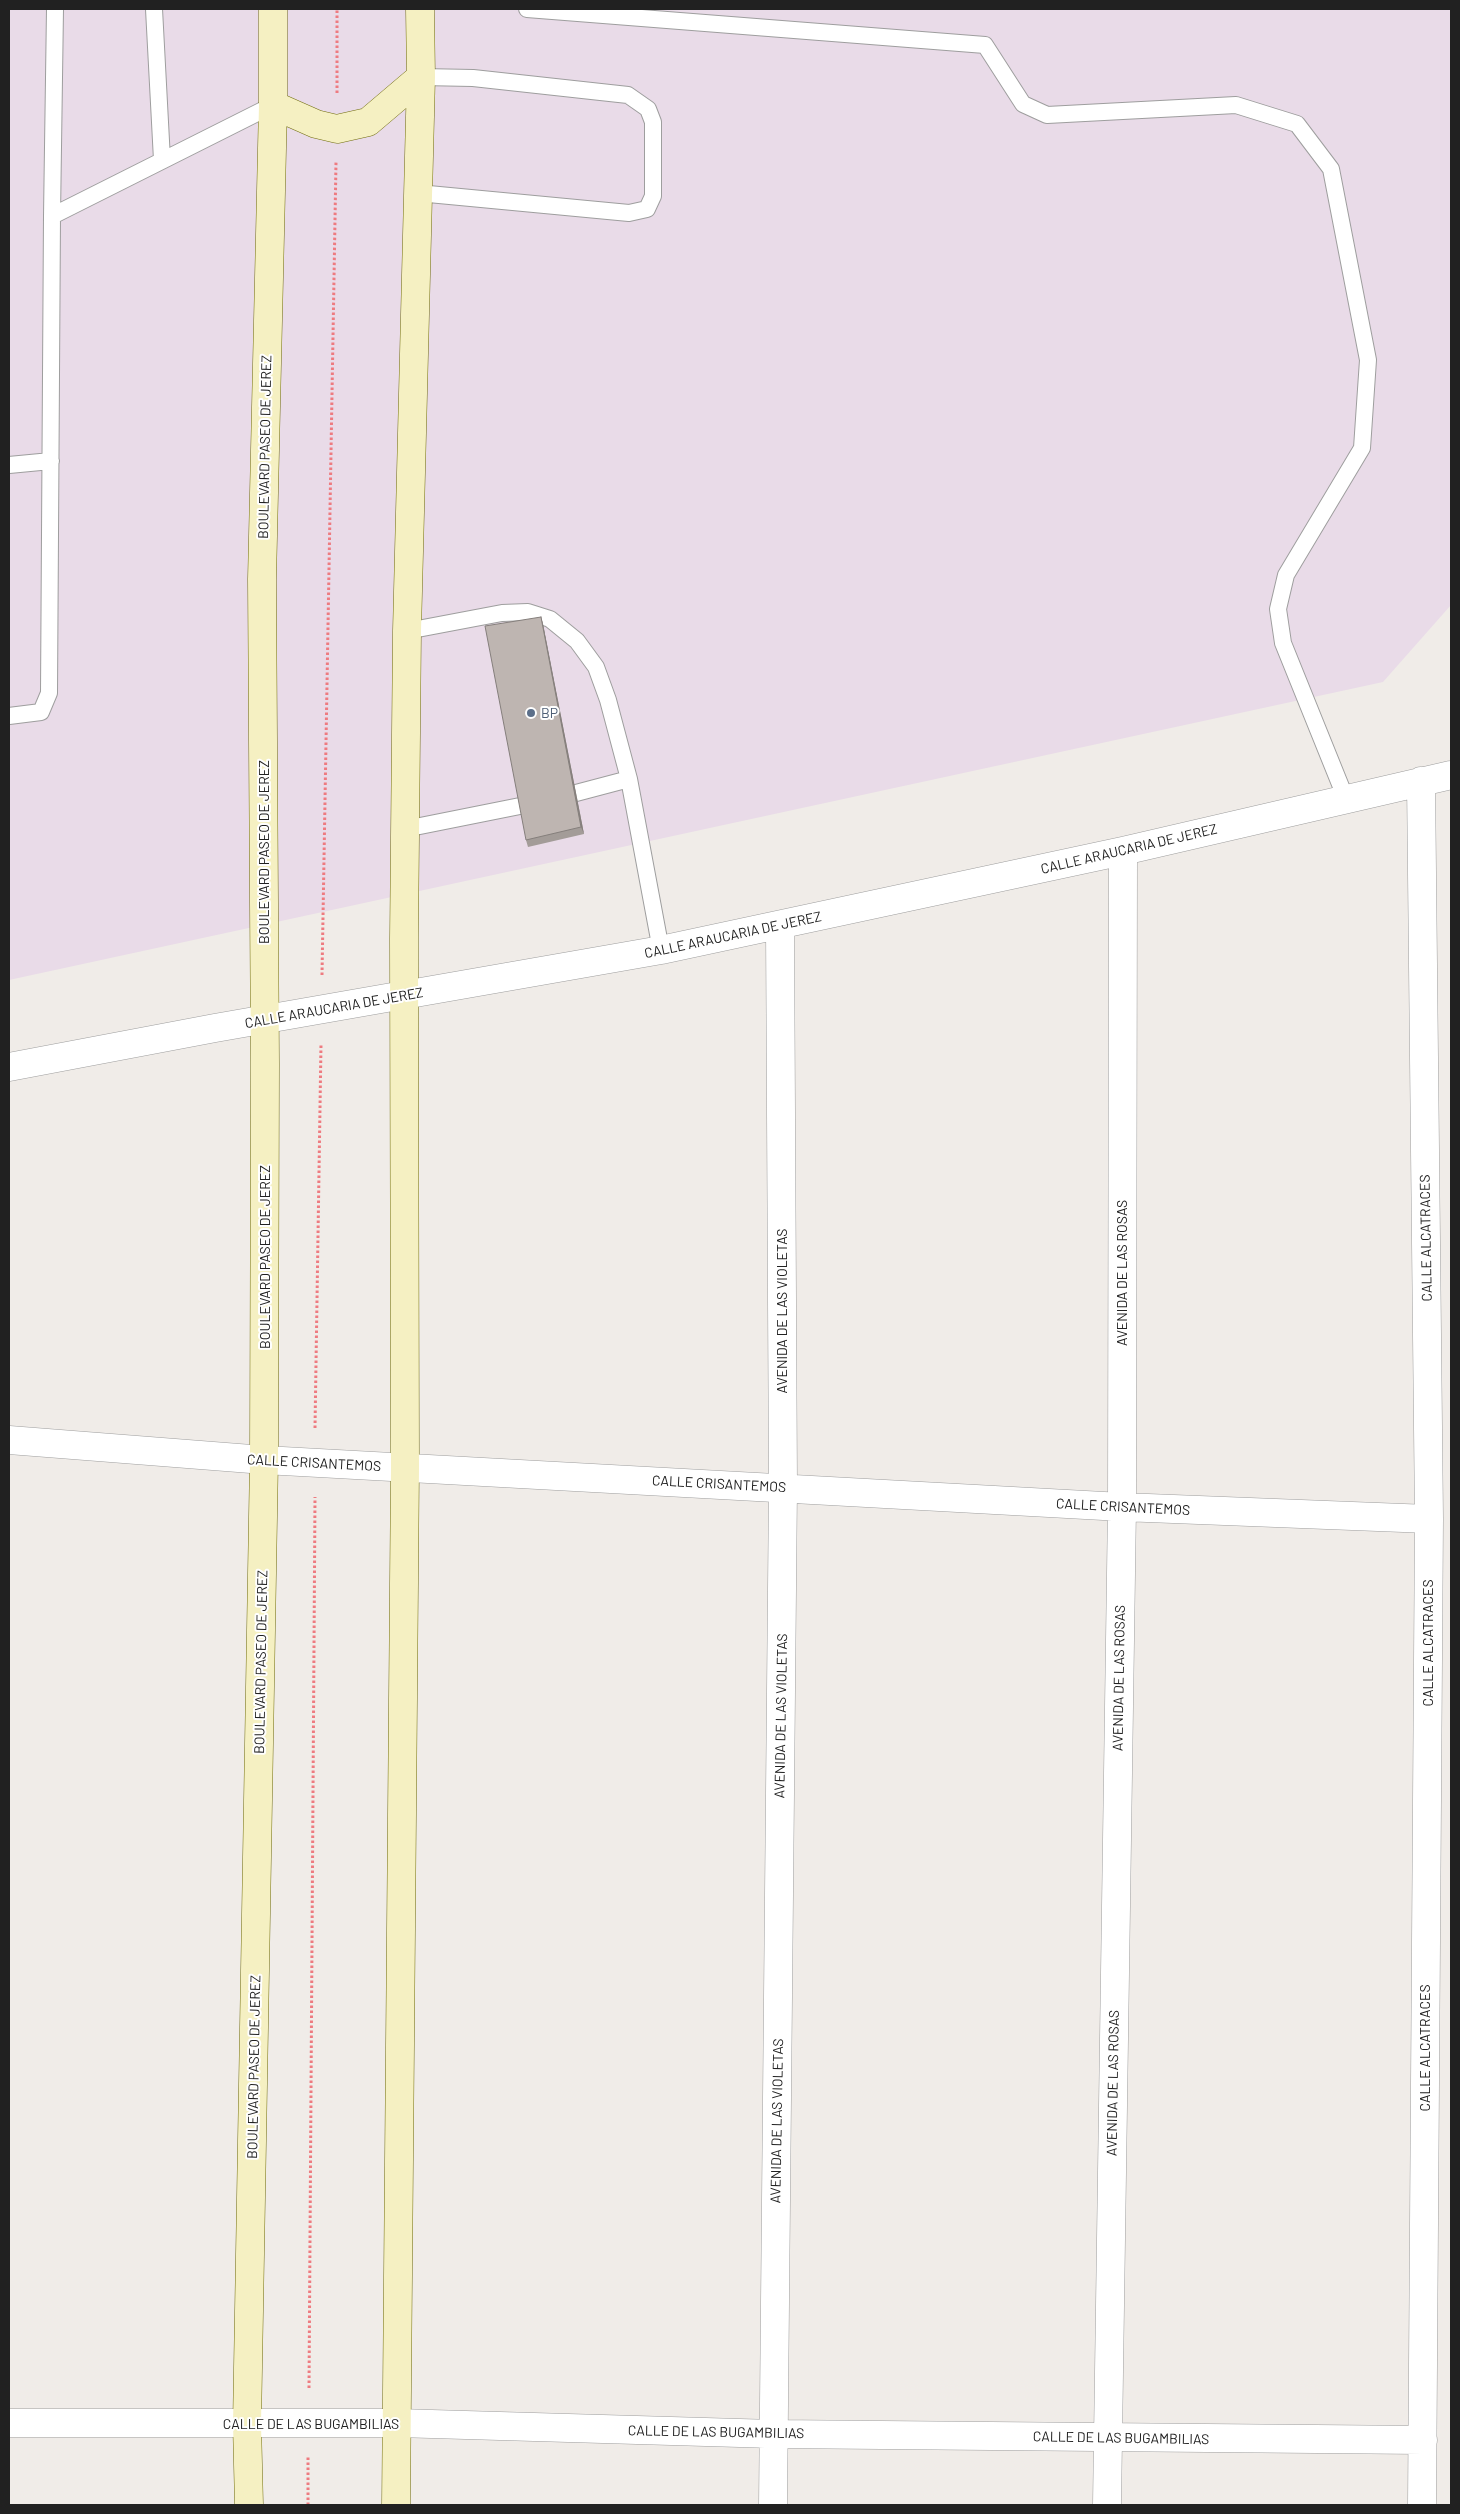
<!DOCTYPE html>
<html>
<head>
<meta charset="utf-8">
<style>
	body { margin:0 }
	#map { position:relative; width:1460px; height:2514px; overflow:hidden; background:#f0ece8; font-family:Barlow,sans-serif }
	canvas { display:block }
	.frame { position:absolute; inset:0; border:10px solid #212121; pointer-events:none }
</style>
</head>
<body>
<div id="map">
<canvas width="1460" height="2514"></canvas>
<div class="frame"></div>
</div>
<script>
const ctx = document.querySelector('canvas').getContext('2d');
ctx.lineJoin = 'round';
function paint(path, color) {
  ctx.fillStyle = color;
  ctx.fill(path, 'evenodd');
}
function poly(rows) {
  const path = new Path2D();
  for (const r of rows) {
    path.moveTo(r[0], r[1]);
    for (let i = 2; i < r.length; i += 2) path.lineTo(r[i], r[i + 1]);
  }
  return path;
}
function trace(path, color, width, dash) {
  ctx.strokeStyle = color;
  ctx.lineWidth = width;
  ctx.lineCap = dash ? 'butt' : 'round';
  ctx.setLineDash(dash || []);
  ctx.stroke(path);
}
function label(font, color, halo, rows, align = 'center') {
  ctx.font = font + ' Barlow,sans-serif';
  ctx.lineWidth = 4;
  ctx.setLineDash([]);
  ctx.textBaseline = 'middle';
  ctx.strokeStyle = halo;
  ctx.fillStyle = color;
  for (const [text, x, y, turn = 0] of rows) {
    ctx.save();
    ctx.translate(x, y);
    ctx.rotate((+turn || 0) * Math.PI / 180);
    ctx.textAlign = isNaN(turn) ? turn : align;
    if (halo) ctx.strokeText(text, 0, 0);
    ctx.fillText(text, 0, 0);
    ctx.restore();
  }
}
const industrial = poly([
	[9,9,1451,9,1451,605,1383,682,9,980]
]);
const path = poly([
	[337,93,337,9],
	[322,975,336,162],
	[315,1428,321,1044],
	[309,2388,315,1497],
	[308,2505,308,2457]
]);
const lane = poly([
	[154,9,162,160],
	[527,9,985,45,1023,104,1047,115,1236,105,1297,124,1331,169,1368,360,1362,448,1286,575,1278,609,1283,643,1346,799],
	[418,193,629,213,647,209,653,196,653,122,648,109,628,95,473,78,421,77],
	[52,216,55,9],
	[9,465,51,461],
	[407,631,502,613,528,612,550,619,577,641,596,667,608,700,629,779,661,950],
	[9,716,41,712,49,693,52,216,273,105],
	[576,793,629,779],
	[405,829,520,806]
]);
const street = poly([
	[1421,781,1429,1519,1422,2505],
	[9,1067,215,1028,661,950,1123,851,1451,775],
	[9,1440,264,1460,1122,1507,1429,1519],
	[9,2423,397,2423,774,2434,1423,2440],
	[773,2505,783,1487,780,926],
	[1107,2505,1122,1507,1123,851]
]);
const secondary = poly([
	[273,105,316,124,337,129,368,122,421,77],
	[249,2505,247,2424,264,1460,265,1064,262,579,273,105,273,9],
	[396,2505,405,1468,404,938,407,631,421,77,420,9]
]);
const wall = poly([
	[541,617,543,624,584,834,528,847,526,840]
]);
const shadedWall = poly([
	[541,617,543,624,584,834,581,827]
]);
const building = poly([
	[541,617,581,827,526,840,485,626,541,617]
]);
const markers = [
	[531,713,5,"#5c6f8a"]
];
const streetNames = [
	["BOULEVARD PASEO DE JEREZ",265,447,-89],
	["CALLE ARAUCARIA DE JEREZ",1129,849,-13],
	["BOULEVARD PASEO DE JEREZ",264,852,-90],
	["CALLE ARAUCARIA DE JEREZ",733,935,-12],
	["CALLE ARAUCARIA DE JEREZ",334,1008,-10],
	["CALLE ALCATRACES",1426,1238,-91],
	["BOULEVARD PASEO DE JEREZ",265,1257,-90],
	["AVENIDA DE LAS ROSAS",1122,1273,-90],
	["AVENIDA DE LAS VIOLETAS",782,1311,-90],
	["CALLE CRISANTEMOS",314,1463,3],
	["CALLE CRISANTEMOS",719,1484,3],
	["CALLE CRISANTEMOS",1123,1507,3],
	["CALLE ALCATRACES",1428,1643,-90],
	["BOULEVARD PASEO DE JEREZ",261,1662,-89],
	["AVENIDA DE LAS ROSAS",1119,1678,-89],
	["AVENIDA DE LAS VIOLETAS",781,1716,-89],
	["CALLE ALCATRACES",1425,2048,-90],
	["BOULEVARD PASEO DE JEREZ",254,2067,-89],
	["AVENIDA DE LAS ROSAS",1113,2083,-89],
	["AVENIDA DE LAS VIOLETAS",777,2121,-89],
	["CALLE DE LAS BUGAMBILIAS",311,2424],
	["CALLE DE LAS BUGAMBILIAS",716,2432,1],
	["CALLE DE LAS BUGAMBILIAS",1121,2438,1]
];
const serviceNames = [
	["BP",541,713]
];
paint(industrial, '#e9dbe8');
trace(lane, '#9e9e9e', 18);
trace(street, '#9e9e9e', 29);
trace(secondary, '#716d0f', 29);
trace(path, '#ee7b80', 3, [2.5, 2.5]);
trace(lane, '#fff', 16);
trace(street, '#fff', 28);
trace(secondary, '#f5f0c2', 28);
paint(wall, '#a39c98');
paint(shadedWall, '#857f7c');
paint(building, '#beb5b1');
trace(building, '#857f7c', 1);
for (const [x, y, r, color] of markers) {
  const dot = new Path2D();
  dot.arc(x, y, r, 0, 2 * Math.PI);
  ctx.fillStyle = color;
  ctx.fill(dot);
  trace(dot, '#fff', 2);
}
label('14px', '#212121', '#fff', streetNames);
label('14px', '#4e5e75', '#fff', serviceNames, 'left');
</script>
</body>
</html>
